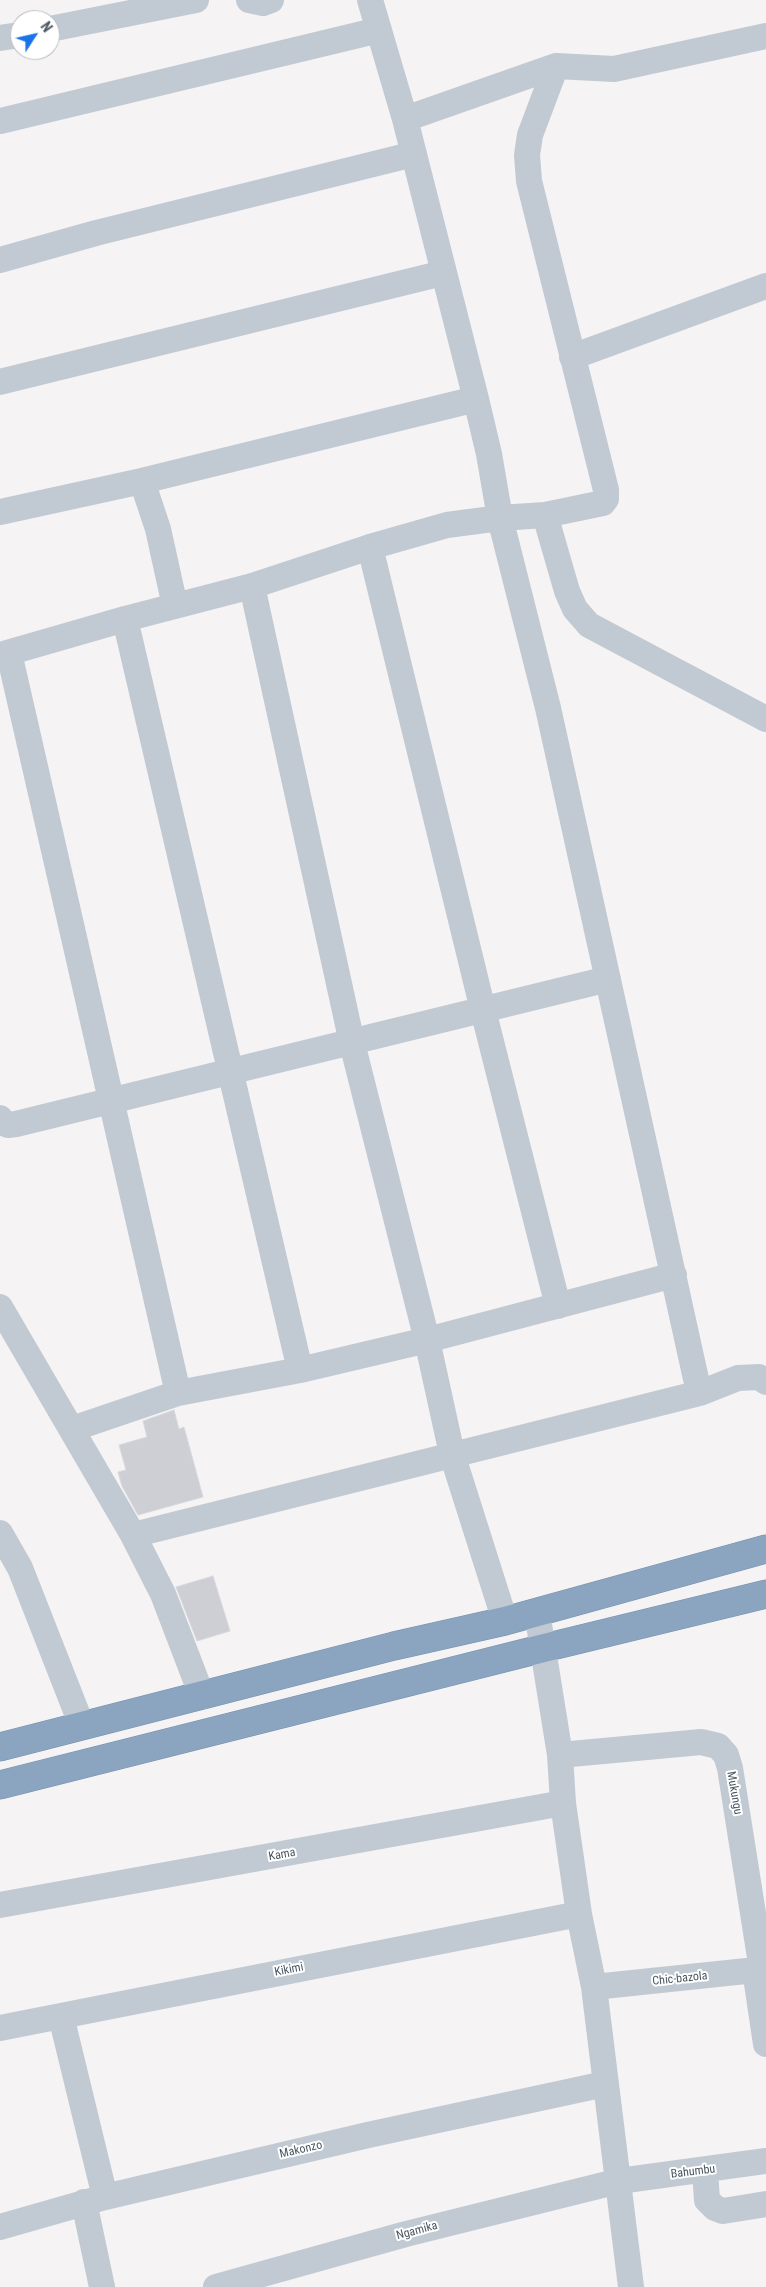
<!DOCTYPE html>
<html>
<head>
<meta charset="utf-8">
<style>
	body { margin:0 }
	#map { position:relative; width:766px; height:2287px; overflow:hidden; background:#f5f3f3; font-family:"Roboto Condensed",sans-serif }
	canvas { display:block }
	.north { position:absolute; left:10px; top:10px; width:50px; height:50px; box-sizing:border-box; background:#fff; border:1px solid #b7bbc0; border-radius:50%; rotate:55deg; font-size:14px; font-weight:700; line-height:20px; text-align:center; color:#4a5661 }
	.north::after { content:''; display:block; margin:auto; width:18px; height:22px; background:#1a73e8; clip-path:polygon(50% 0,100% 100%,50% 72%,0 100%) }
</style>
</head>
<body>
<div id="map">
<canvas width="766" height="2287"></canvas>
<div class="north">N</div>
</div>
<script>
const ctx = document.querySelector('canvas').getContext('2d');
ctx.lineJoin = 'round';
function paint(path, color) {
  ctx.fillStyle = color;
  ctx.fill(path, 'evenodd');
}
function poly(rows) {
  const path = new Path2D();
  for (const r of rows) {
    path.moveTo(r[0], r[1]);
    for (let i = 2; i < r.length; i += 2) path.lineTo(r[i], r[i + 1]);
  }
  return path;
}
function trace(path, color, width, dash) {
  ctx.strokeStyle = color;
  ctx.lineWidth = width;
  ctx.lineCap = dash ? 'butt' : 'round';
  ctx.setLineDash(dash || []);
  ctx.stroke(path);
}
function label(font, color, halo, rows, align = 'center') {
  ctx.font = font + ' "Roboto Condensed",sans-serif';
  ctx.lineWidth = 4;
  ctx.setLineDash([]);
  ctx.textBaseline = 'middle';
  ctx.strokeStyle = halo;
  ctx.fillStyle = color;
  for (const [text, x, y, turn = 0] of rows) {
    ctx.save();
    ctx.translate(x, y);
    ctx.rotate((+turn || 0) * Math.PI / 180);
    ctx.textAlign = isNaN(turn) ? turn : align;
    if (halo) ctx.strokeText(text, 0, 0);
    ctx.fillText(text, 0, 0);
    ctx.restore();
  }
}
const building = poly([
	[174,1410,179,1429,184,1427,203,1497,138,1515,122,1486,118,1472,126,1470,119,1445,147,1437,143,1421,174,1410],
	[213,1576,230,1631,197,1641,176,1587,213,1576]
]);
const minor = poly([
	[249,0,263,3,271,0],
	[370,0,405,119,476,399,489,454,500,518,548,708,698,1388,700,1393,738,1378,759,1377,766,1382],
	[50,29,196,0],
	[0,38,20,35],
	[405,119,556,66,614,69,766,36],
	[0,121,379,30],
	[0,260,96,233,414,154],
	[572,357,766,286],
	[0,382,443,273],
	[142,481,158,529,175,606],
	[0,512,142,481,476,399],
	[545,515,567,591,575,609,589,625,766,719],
	[370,547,483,1010,558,1306],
	[252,586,352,1043,427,1340,452,1454,505,1621],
	[125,619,300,1370],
	[9,653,178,1393],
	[0,655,125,619,252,586,370,547,447,525,500,518,545,515,603,503,606,499,606,490,529,181,527,155,530,135,556,66],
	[0,1118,3,1123,8,1125,16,1124,608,979],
	[0,1307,133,1535,163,1594,202,1696],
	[72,1429,178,1393,300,1370,427,1340,674,1275],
	[0,1533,20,1568,82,1726],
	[133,1535,700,1393],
	[537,1612,560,1755,563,1803,579,1914,594,1987,631,2287],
	[560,1755,701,1742,718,1746,726,1755,730,1768,762,1970],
	[0,1905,563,1803],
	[755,1970,766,2044],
	[594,1987,766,1969],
	[61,2016,105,2197],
	[0,2028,579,1914],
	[705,2171,707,2200,715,2208,723,2211,766,2204],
	[84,2202,102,2287],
	[0,2227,105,2197,368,2135,605,2084],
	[216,2287,406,2234,619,2181,766,2161]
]);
const highway = poly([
	[0,1747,394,1646,505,1621,766,1549],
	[0,1785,544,1648,766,1594]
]);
const streetNames = [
	["Mukungu",734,1793,80],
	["Kama",282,1855,-10],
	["Kikimi",289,1970,-11],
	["Chic-bazola",680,1979,-6],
	["Makonzo",301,2150,-13],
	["Bahumbu",693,2172,-7],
	["Ngamika",417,2231,-15]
];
paint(building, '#cdcfd5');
trace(building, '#d7d9de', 1);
trace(highway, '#7690ad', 29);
trace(minor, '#c1cad2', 26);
trace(highway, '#8ba5c1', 28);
label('12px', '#4a5661', '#fff', streetNames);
</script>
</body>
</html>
